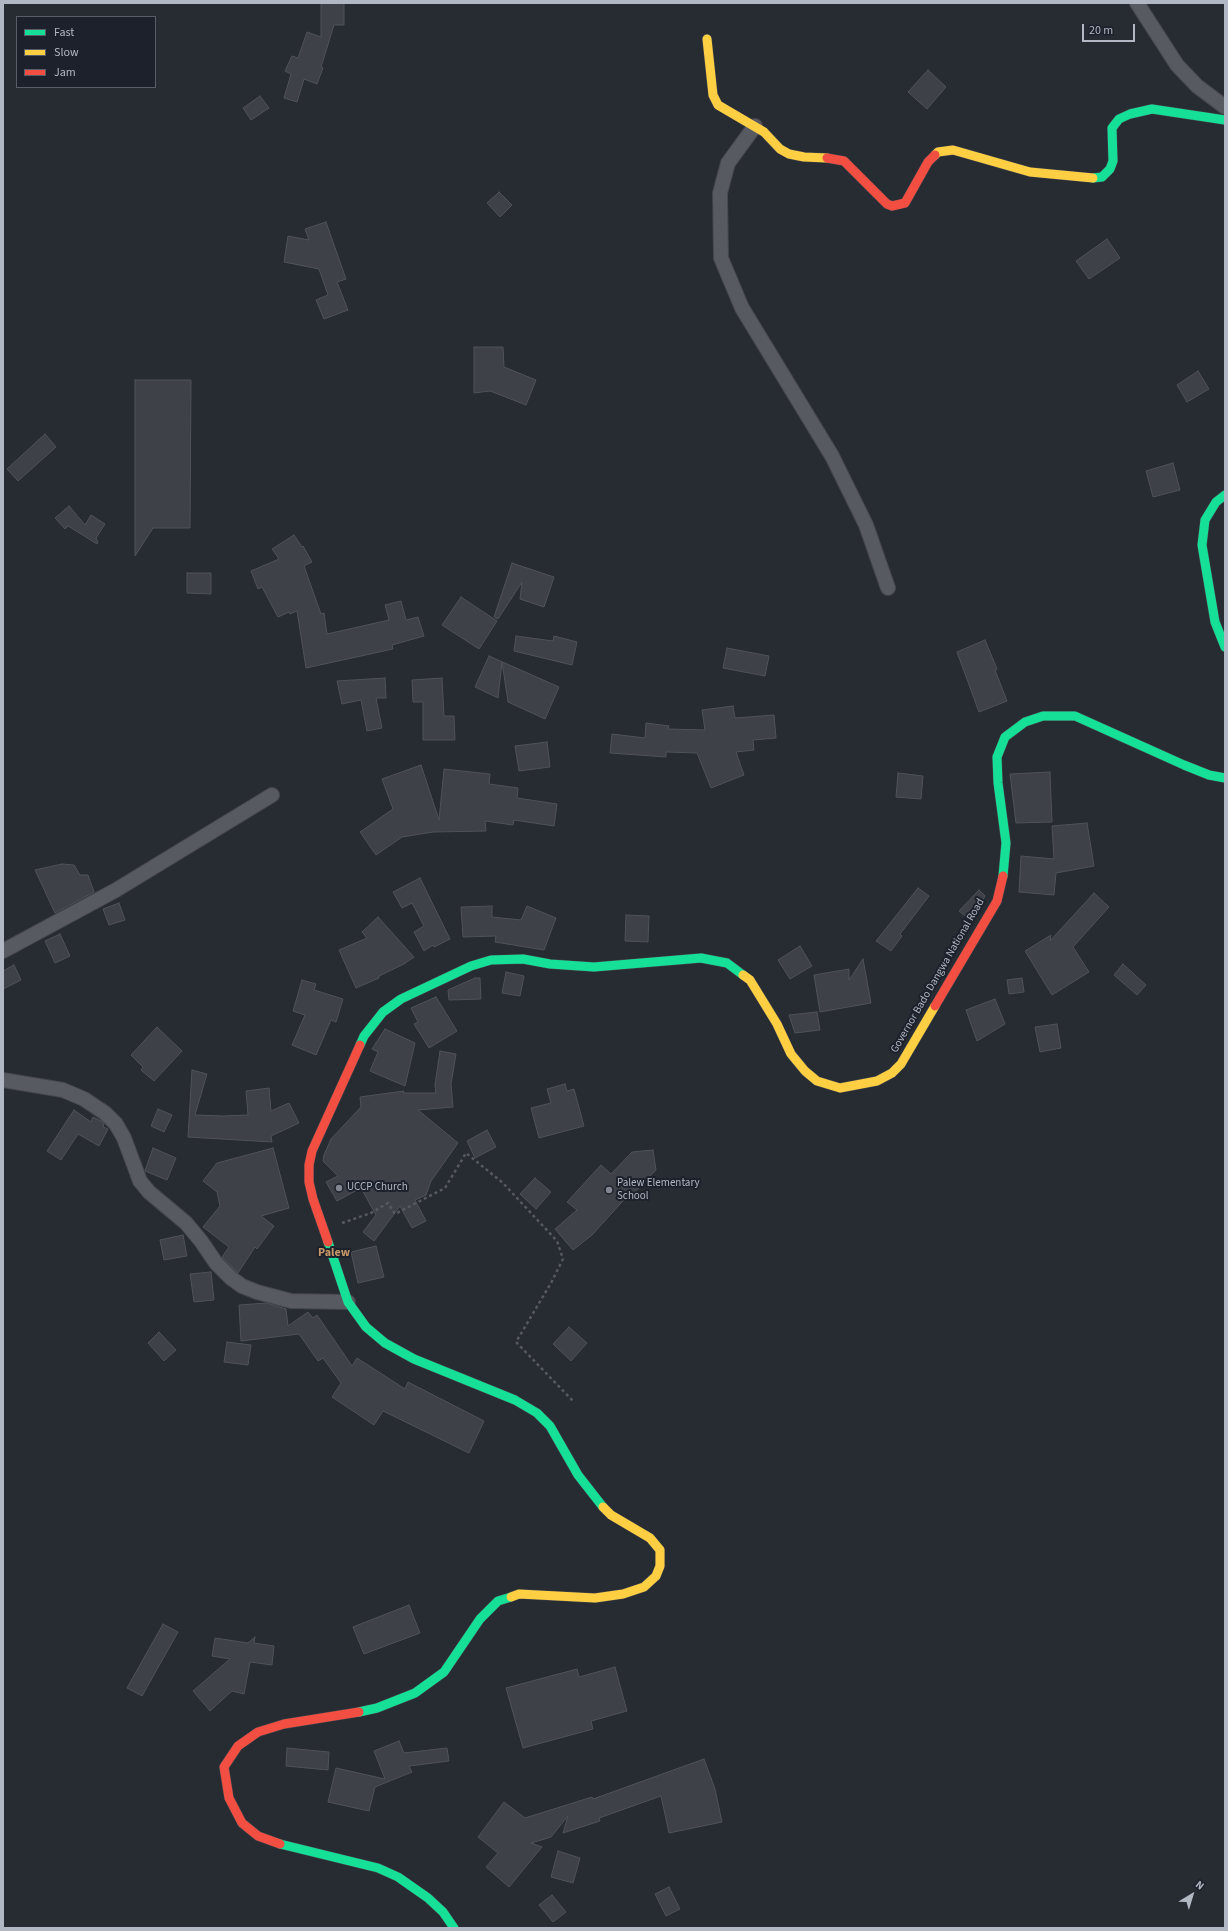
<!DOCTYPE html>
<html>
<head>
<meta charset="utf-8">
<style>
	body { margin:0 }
	#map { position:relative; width:1228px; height:1931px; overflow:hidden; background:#272b32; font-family:"Source Sans 3",sans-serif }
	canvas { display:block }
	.frame { position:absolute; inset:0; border:4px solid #b1b7c3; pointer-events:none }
	.legend { position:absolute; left:16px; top:16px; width:140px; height:72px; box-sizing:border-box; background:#1c212b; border:1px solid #585d68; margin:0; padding:5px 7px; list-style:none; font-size:12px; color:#b1b7c3 }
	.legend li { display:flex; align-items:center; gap:8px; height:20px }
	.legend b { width:20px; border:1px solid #585d68 }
	.north { position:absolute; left:1172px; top:1875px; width:40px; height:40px; -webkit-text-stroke:3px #1c212b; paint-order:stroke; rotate:38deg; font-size:11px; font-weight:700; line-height:16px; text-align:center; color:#b1b7c3 }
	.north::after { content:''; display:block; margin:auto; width:14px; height:18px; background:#b1b7c3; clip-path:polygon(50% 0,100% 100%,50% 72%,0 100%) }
	.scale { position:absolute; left:1082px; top:24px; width:53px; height:18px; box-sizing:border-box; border:2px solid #b1b7c3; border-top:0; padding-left:5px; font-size:12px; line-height:14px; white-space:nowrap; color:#b1b7c3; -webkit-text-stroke:3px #1c212b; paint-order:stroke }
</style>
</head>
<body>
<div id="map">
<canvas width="1228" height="1931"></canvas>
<div class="frame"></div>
<ul class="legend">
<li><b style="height:5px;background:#16e098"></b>Fast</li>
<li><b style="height:5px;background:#ffcf43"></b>Slow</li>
<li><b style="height:5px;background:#f24e42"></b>Jam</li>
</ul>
<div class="north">N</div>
<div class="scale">20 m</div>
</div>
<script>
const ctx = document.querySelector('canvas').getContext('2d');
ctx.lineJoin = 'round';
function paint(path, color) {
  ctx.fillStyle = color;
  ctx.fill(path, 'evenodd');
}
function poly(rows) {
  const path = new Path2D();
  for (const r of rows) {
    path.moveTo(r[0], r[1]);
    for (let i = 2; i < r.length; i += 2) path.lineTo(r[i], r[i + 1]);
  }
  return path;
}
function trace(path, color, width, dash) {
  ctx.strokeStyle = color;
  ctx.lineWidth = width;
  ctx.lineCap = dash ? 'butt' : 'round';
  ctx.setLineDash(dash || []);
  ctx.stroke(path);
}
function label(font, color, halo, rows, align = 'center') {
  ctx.font = font + ' "Source Sans 3",sans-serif';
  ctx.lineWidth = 4;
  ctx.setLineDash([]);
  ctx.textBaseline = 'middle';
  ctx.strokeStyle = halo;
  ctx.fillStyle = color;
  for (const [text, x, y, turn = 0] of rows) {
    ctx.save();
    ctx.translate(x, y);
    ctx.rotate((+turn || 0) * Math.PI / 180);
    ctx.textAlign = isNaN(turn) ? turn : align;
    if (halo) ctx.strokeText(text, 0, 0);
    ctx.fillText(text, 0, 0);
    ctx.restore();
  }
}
const building = poly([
	[321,3,344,3,344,25,334,25,321,67,323,68,317,84,304,79,297,102,284,98,291,74,285,71,292,56,298,58,307,32,321,37,321,3],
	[928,70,946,87,927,109,908,92,928,70],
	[260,96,269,108,251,120,243,108,260,96],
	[499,192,512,205,500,217,487,203,499,192],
	[326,222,346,279,337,282,348,310,324,319,316,300,328,295,319,269,284,262,288,236,309,240,305,229,326,222],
	[1107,239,1120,258,1089,279,1076,261,1107,239],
	[474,347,503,347,504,367,536,380,526,405,490,391,474,393,474,347],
	[1198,371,1209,389,1187,402,1177,385,1198,371],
	[135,380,191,380,190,528,153,528,135,556,135,380],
	[45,434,56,447,18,481,7,469,45,434],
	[1173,463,1180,490,1153,497,1146,471,1173,463],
	[69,506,85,525,91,515,105,524,96,538,98,542,97,544,68,526,65,529,55,518,69,506],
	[294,535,302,547,303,546,312,562,304,566,321,614,324,613,327,634,389,620,385,605,401,601,406,620,418,617,424,636,392,645,393,649,306,668,297,611,290,614,289,612,278,617,262,587,258,589,251,571,279,559,272,549,294,535],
	[512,563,554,577,544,607,520,599,522,582,498,619,494,617,512,563],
	[187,573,211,573,211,594,187,593,187,573],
	[461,597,497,621,479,649,442,625,461,597],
	[516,636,553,641,554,636,577,642,572,665,514,651,516,636],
	[985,640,997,669,995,670,1007,701,979,712,957,652,985,640],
	[727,648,769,656,765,676,723,668,727,648],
	[489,656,559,687,545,719,508,702,502,662,498,698,475,687,489,656],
	[385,678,386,698,376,698,382,728,367,731,361,700,342,704,337,681,385,678],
	[442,678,444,716,454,716,455,740,423,740,423,702,413,702,412,680,442,678],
	[733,706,735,718,774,715,776,738,753,740,754,750,736,752,744,775,711,788,697,753,666,752,666,757,610,753,612,734,645,738,646,723,669,726,668,729,705,730,702,710,733,706],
	[547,742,550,767,519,771,515,746,547,742],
	[421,765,439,820,444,769,490,774,489,784,518,788,517,798,557,804,554,826,514,820,513,825,485,821,486,831,433,832,402,837,376,855,360,832,393,809,382,779,421,765],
	[1050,772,1052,822,1016,823,1010,774,1050,772],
	[898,773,923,776,921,799,896,797,898,773],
	[1087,823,1094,866,1056,873,1054,895,1019,892,1021,856,1054,859,1052,826,1087,823],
	[62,864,74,865,80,875,88,875,94,892,55,913,35,870,62,864],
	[420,878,450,939,434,947,433,945,424,951,414,932,424,926,412,903,402,908,393,892,420,878],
	[918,888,929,896,900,934,902,936,891,951,876,941,918,888],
	[979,890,985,896,971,921,959,911,979,890],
	[1094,893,1109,907,1073,947,1089,972,1052,995,1025,951,1051,935,1050,941,1094,893],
	[119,903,125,920,109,925,103,909,119,903],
	[492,906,492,917,521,920,527,906,556,918,544,950,495,942,496,936,463,937,461,907,492,906],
	[626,915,649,916,648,942,625,941,626,915],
	[378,917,414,957,404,964,379,976,379,978,356,988,339,950,367,938,362,932,378,917],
	[60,934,70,956,55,963,45,941,60,934],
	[800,946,812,966,790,979,778,960,800,946],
	[863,959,871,1003,820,1012,814,975,849,969,849,980,863,959],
	[1123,964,1146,985,1137,995,1114,975,1123,964],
	[14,965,21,980,3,989,3,971,14,965],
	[506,972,524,976,520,996,502,993,506,972],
	[475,978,480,978,481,999,449,1000,448,990,475,978],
	[1022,978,1024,992,1009,994,1007,980,1022,978],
	[302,980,316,984,314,990,343,999,336,1022,331,1020,316,1055,292,1045,305,1015,293,1011,302,980],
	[436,997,457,1031,429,1048,414,1024,418,1022,411,1008,436,997],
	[995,999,1005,1024,977,1041,966,1010,995,999],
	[817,1012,820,1030,795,1033,789,1015,817,1012],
	[1057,1024,1061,1048,1040,1052,1035,1027,1057,1024],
	[157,1027,182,1051,154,1081,141,1070,143,1067,131,1055,157,1027],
	[385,1029,415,1043,405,1086,370,1071,378,1052,372,1049,385,1029],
	[440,1051,456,1054,451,1084,453,1107,418,1110,458,1143,431,1181,426,1195,415,1200,426,1221,412,1228,400,1206,374,1241,363,1232,376,1215,361,1188,337,1201,326,1182,338,1176,323,1161,324,1155,331,1139,361,1107,360,1097,404,1091,403,1093,436,1093,435,1085,440,1051],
	[192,1070,207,1074,195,1115,223,1116,248,1115,246,1091,269,1088,271,1111,289,1103,299,1123,271,1136,272,1142,188,1137,192,1070],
	[565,1084,567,1091,574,1089,584,1126,539,1138,531,1108,551,1103,547,1089,565,1084],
	[158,1109,172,1115,164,1132,151,1126,158,1109],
	[74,1110,91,1122,93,1117,101,1121,104,1124,103,1127,108,1129,99,1146,78,1134,61,1160,47,1151,74,1110],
	[487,1130,496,1147,475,1158,467,1141,487,1130],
	[153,1148,176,1158,167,1180,145,1171,153,1148],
	[273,1148,289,1208,261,1216,274,1226,257,1249,255,1247,238,1273,222,1257,229,1247,203,1227,220,1206,217,1192,203,1181,217,1163,273,1148],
	[653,1150,656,1170,633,1194,631,1192,592,1235,573,1250,555,1229,577,1210,567,1202,601,1165,611,1174,632,1152,653,1150],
	[535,1178,551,1192,536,1209,520,1194,535,1178],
	[183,1235,187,1256,164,1260,160,1240,183,1235],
	[376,1246,384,1277,358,1283,351,1252,376,1246],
	[211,1272,214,1300,194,1302,190,1274,211,1272],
	[267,1303,286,1309,288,1326,308,1312,313,1318,317,1315,352,1366,357,1358,405,1389,408,1382,484,1421,469,1453,383,1411,374,1425,332,1397,341,1383,323,1358,318,1361,299,1334,241,1341,239,1305,267,1303],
	[569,1327,587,1343,571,1361,553,1344,569,1327],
	[159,1332,176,1350,164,1361,148,1343,159,1332],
	[227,1342,251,1345,248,1365,224,1362,227,1342],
	[409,1605,420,1633,364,1654,353,1627,409,1605],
	[163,1624,178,1632,142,1696,127,1688,163,1624],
	[255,1637,254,1643,274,1646,272,1665,250,1662,244,1694,232,1691,210,1711,193,1691,230,1659,212,1656,215,1638,248,1643,255,1637],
	[615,1667,627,1711,591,1721,593,1729,523,1748,506,1688,577,1669,579,1677,615,1667],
	[399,1741,404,1753,447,1748,449,1761,409,1766,412,1772,375,1787,369,1811,328,1802,336,1768,385,1779,374,1751,399,1741],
	[287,1748,329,1752,328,1770,286,1766,287,1748],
	[704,1759,715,1789,722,1822,669,1833,661,1796,599,1818,600,1821,563,1833,568,1816,551,1837,531,1843,542,1847,509,1887,486,1867,498,1853,478,1837,504,1802,525,1818,592,1797,593,1799,704,1759],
	[558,1851,580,1858,573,1883,551,1877,558,1851],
	[669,1887,680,1909,666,1916,655,1894,669,1887],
	[552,1895,566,1912,553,1922,539,1905,552,1895]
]);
const path = poly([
	[342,1223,371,1213,388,1203,395,1214,445,1188,466,1153,503,1183,557,1241,563,1259,551,1283,516,1342,573,1401]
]);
const street = poly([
	[1137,3,1177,65,1197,86,1225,107],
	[755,126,728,163,720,193,721,258,742,308,832,456,866,525,888,588],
	[3,951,116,890,272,795],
	[3,1080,63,1090,84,1099,105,1113,116,1124,124,1138,140,1181,149,1192,186,1223,201,1241,216,1263,231,1278,242,1286,257,1292,291,1301,348,1302]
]);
const fast = poly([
	[1093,178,1102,177,1110,169,1113,161,1112,128,1119,119,1130,114,1152,109,1225,120],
	[1225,495,1216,502,1205,520,1202,545,1215,622,1225,647],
	[1003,876,1006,843,998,783,997,757,1005,737,1025,722,1043,716,1075,716,1184,765,1209,775,1225,778],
	[360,1045,364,1036,383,1012,401,999,471,966,491,960,523,959,550,964,594,967,701,958,727,963,743,975],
	[328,1242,348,1302,366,1327,385,1343,414,1359,515,1400,537,1413,550,1426,578,1475,603,1507],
	[359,1712,377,1708,415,1693,444,1672,480,1619,498,1601,511,1597],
	[280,1844,378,1868,398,1877,428,1898,443,1912,454,1928]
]);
const slow = poly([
	[707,39,713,95,718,105,764,132,780,149,789,154,804,157,827,158],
	[935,155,938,152,953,150,1030,172,1093,178],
	[743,975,750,980,777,1024,791,1054,805,1071,817,1081,840,1088,877,1081,892,1073,901,1064,935,1006],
	[511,1597,519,1594,595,1598,623,1594,644,1587,656,1576,660,1566,660,1550,650,1538,611,1515,603,1507]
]);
const jam = poly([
	[827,158,844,161,887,204,892,206,905,203,928,162,935,155],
	[935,1006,997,901,1003,876],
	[328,1242,313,1199,309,1182,309,1165,312,1151,360,1045],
	[280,1844,258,1836,242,1823,229,1798,224,1767,238,1746,258,1732,284,1724,359,1712]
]);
const markers = [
	[339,1188,4,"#818690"],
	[609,1190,4,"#818690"]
];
const streetNames = [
	["Governor Bado Dangwa National Road",938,976,-60]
];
const poiNames = [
	["Palew Elementary",617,1184],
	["School",617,1197],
	["UCCP Church",347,1188]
];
const neighbourhoodNames = [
	["Palew",334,1253]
];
paint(building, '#3e4147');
trace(building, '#4f5359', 1);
trace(street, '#44474d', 16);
trace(fast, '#44474d', 10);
trace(slow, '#44474d', 10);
trace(jam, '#44474d', 10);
trace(path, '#56595e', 2.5, [3, 3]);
trace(street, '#575a60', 14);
trace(fast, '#16e098', 9);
trace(slow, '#ffcf43', 9);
trace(jam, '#f24e42', 9);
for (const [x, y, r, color] of markers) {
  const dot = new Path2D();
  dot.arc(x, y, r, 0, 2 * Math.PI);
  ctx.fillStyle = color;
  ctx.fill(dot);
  trace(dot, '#1c212b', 1.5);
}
label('11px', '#b1b7c3', '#1c212b', streetNames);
label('11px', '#b1b7c3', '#1c212b', poiNames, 'left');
label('bold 12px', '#c69869', '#1c212b', neighbourhoodNames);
</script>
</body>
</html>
